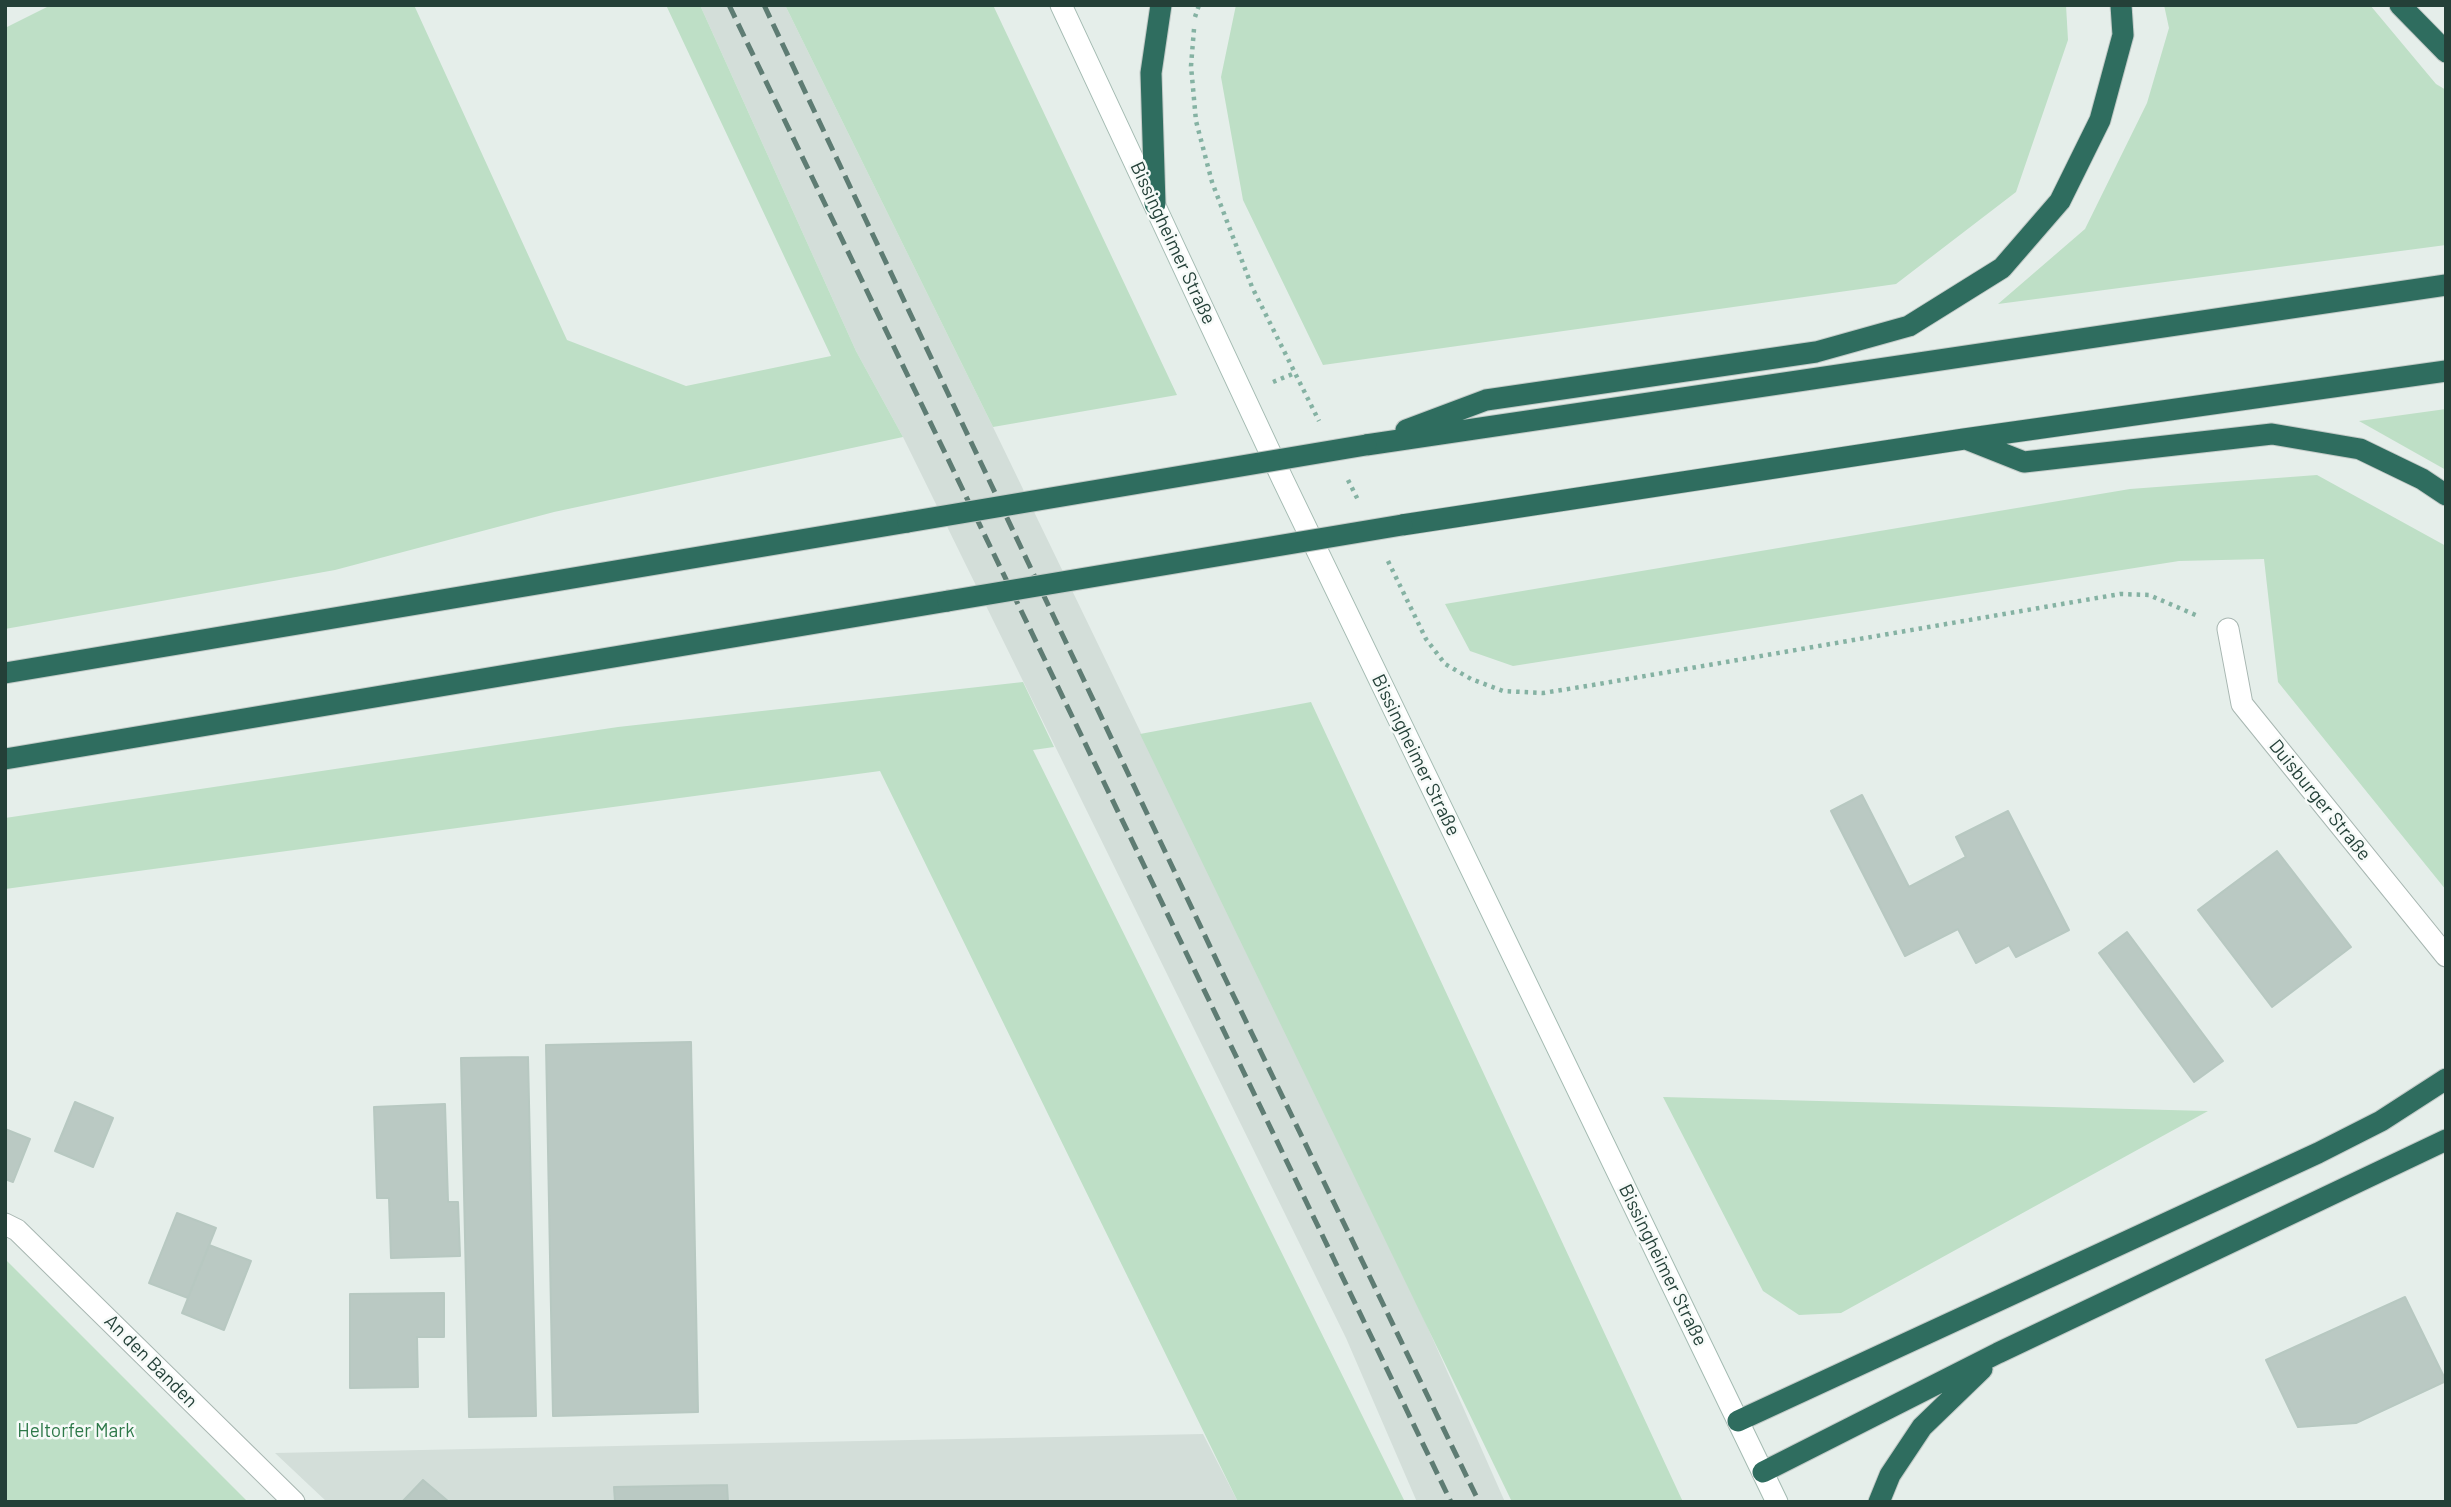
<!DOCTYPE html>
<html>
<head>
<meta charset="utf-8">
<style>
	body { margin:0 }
	#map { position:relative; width:2451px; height:1507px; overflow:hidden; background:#e5eeea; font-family:Barlow,sans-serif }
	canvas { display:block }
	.frame { position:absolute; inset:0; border:7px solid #244038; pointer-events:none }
</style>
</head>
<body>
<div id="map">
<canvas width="2451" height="1507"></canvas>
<div class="frame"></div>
</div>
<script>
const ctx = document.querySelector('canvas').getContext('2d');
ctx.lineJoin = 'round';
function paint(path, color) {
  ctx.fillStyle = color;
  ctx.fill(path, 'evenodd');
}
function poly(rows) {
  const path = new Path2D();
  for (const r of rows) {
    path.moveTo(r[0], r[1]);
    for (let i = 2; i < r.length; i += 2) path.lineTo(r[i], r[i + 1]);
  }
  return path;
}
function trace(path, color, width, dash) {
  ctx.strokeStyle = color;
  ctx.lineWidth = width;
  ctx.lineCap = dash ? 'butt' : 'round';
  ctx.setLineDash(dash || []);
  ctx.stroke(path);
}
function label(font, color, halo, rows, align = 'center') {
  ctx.font = font + ' Barlow,sans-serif';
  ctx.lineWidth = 5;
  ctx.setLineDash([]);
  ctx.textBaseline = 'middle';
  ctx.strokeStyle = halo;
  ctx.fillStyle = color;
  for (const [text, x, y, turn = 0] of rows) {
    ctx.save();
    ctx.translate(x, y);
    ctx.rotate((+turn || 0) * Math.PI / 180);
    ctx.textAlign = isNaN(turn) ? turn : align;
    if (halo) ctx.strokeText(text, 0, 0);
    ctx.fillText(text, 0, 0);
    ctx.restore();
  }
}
const built = poly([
	[700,5,785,5,993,427,1420,1310,1505,1502,1417,1502,1346,1338,903,437,856,351],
	[1203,1434,1238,1502,327,1502,275,1453]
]);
const green = poly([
	[51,5,414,5,567,340,686,386,831,356,666,5,700,5,856,351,903,437,554,512,335,570,5,629,5,28],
	[785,5,993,5,1177,395,993,427],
	[1236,5,2066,5,2068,40,2016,192,1896,284,1323,365,1243,200,1221,77],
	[2164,5,2370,5,2436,84,2446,90,2446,245,1998,304,2085,229,2147,103,2169,28],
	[2446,409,2446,470,2359,421],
	[2317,475,2446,546,2446,890,2278,682,2264,559,2179,561,1513,666,1470,651,1445,604,2130,489],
	[1023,682,1054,747,1033,750,1405,1502,1238,1502,880,771,5,889,5,818,618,727],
	[1311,702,1683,1502,1512,1502,1140,734],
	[1663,1097,2208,1111,1841,1313,1799,1315,1763,1291],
	[5,1259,248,1502,5,1502]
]);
const building = poly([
	[1862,795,1909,887,1966,857,1956,837,2008,811,2069,930,2016,957,2009,945,1976,963,1958,929,1905,956,1831,811,1862,795],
	[2277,851,2351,947,2272,1007,2198,910,2277,851],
	[2127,932,2223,1061,2194,1082,2099,953,2127,932],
	[691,1042,698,1412,553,1416,546,1045,691,1042],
	[528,1057,536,1416,469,1417,461,1058,528,1057],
	[75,1102,113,1118,93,1167,55,1151,75,1102],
	[445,1104,448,1202,458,1202,460,1256,391,1258,389,1198,377,1198,374,1107,445,1104],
	[5,1129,30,1139,13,1182,5,1179,5,1129],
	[177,1213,216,1228,188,1298,149,1283,177,1213],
	[209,1245,251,1261,224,1330,182,1313,209,1245],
	[444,1293,444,1337,417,1337,418,1387,350,1388,350,1294,444,1293],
	[2405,1297,2446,1381,2356,1423,2298,1427,2266,1360,2405,1297],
	[423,1480,449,1502,402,1502,423,1480],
	[727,1485,728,1502,615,1502,614,1487,727,1485]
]);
const path = poly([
	[1195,17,1199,5],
	[1194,29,1191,66,1196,121,1212,182,1252,287,1319,421],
	[1273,382,1295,373],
	[1348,480,1358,500],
	[1388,561,1426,639,1445,664,1471,679,1503,691,1543,693,1593,685,2120,594,2149,595,2198,616]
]);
const street = poly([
	[2228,629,2242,704,2446,956],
	[5,1224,17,1230,294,1502]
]);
const secondary = poly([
	[1061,5,1283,480,1777,1502]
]);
const highway = poly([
	[2400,5,2446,52],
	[1155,204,1151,73,1161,5],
	[1406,430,1486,400,1816,352,1909,326,2002,268,2060,201,2100,120,2123,35,2121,5],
	[1966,439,2024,462,2272,434,2360,449,2422,479,2446,495],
	[1366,445,2446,285],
	[1402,525,1964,439,2446,371],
	[5,673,908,522],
	[5,759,948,601],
	[1738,1421,2318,1153,2381,1121,2446,1079],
	[1763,1472,1998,1353,2446,1140],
	[1879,1502,1890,1475,1922,1427,1982,1369]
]);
const rail = poly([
	[729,5,1451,1502],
	[764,5,1224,976,1479,1502]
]);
const highwayBridge = poly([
	[908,522,1366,445],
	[948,601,1402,525]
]);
const streetNames = [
	["Bissingheimer Straße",1173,243,65],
	["Bissingheimer Straße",1416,755,64],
	["Duisburger Straße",2320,800,51],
	["Bissingheimer Straße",1663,1265,64],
	["An den Banden",151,1361,45]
];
const parkNames = [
	["Heltorfer Mark",76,1431]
];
paint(built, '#d3ded9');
paint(green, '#bedfc6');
paint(building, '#bac9c3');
trace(building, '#b7c8c1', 2);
trace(street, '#a7b6b1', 23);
trace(secondary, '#a3bab1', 23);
trace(highway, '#c2cac7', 23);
trace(path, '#85b2a3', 4.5, [3.5, 5]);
trace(street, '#fff', 21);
trace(secondary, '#fff', 21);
trace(highway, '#2f6d5f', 21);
trace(rail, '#5e7c73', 5, [14, 7]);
trace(highwayBridge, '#c2cac7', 23, []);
trace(highwayBridge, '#2f6d5f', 21);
label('19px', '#244038', '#f6faf8', streetNames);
label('19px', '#2d7848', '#f6faf8', parkNames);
</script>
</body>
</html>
